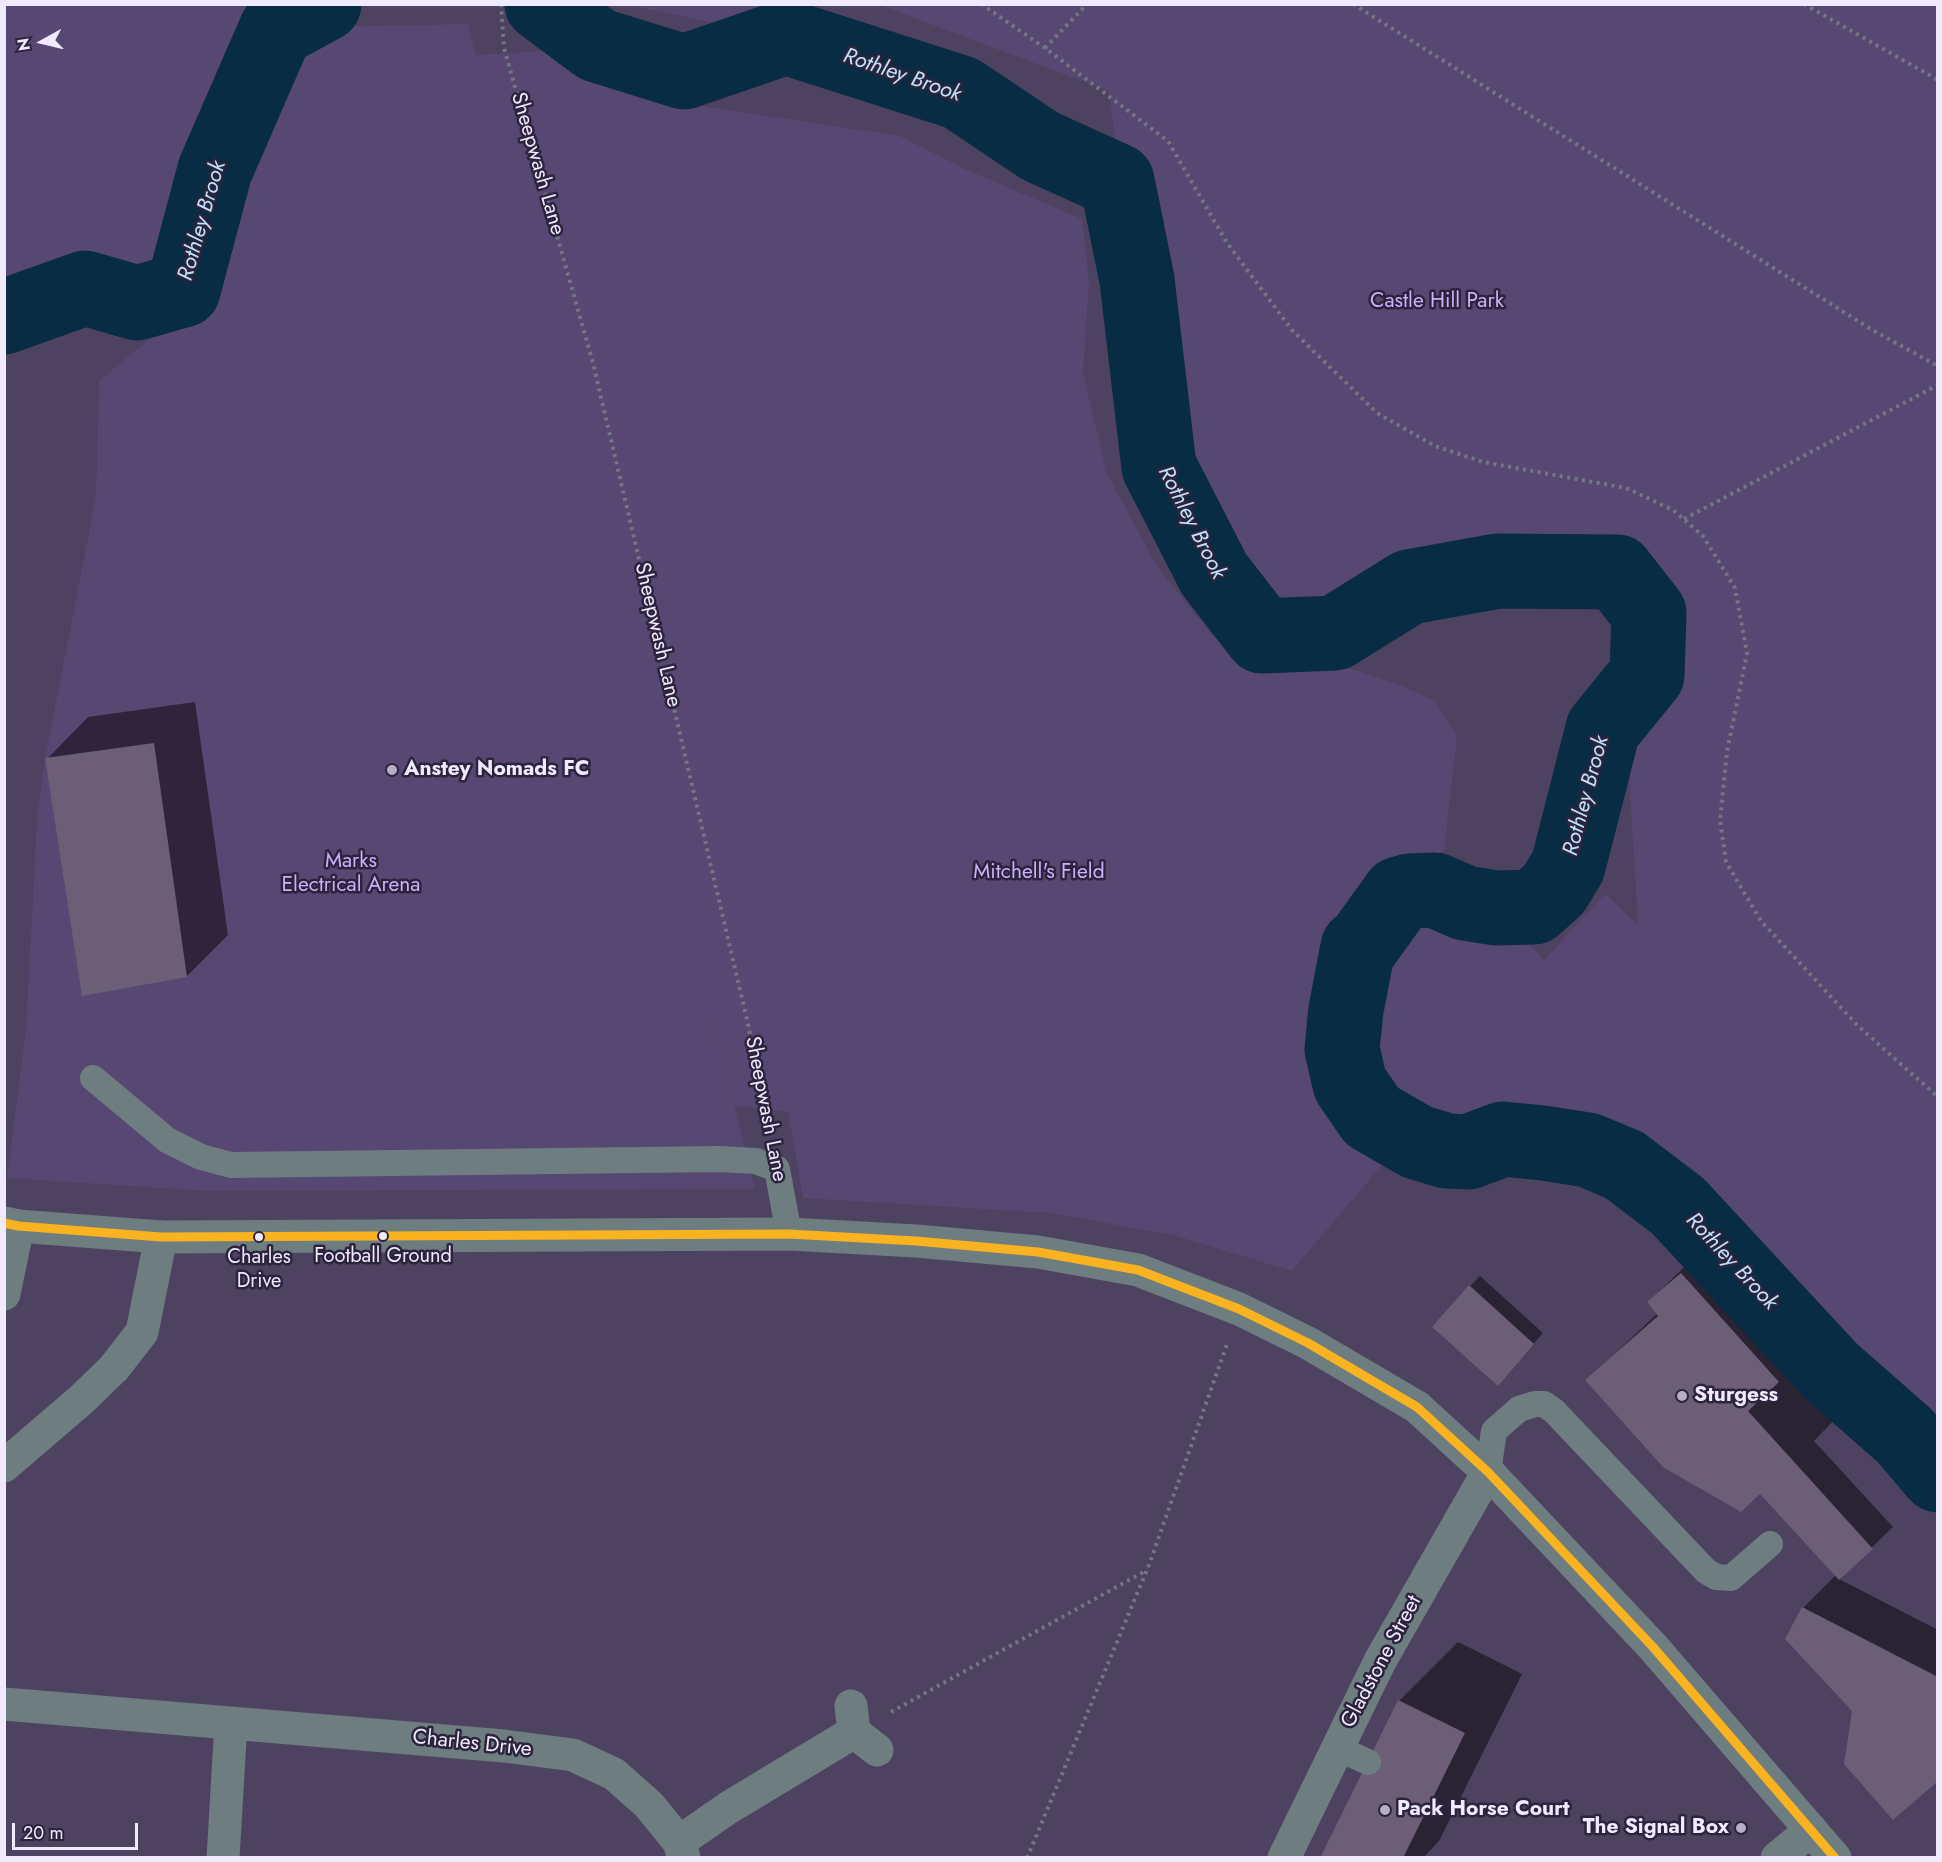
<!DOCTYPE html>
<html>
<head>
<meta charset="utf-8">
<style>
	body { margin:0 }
	#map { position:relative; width:1942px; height:1862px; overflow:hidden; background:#4e4261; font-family:Jost,sans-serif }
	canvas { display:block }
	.frame { position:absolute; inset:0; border:6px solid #f0eaff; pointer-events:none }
	.north { position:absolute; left:12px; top:12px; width:60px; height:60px; -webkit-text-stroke:4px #2c233d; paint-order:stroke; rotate:262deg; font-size:16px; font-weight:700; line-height:24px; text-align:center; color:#f0eaff }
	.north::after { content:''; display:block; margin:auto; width:21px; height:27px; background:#f0eaff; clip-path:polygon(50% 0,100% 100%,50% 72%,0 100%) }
	.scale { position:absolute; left:12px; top:1823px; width:126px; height:27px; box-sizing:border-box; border:3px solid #f0eaff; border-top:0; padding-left:8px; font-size:18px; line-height:21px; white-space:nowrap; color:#f0eaff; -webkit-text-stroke:4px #2c233d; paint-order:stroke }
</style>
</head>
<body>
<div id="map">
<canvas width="1942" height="1862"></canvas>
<div class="frame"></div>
<div class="north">N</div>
<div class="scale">20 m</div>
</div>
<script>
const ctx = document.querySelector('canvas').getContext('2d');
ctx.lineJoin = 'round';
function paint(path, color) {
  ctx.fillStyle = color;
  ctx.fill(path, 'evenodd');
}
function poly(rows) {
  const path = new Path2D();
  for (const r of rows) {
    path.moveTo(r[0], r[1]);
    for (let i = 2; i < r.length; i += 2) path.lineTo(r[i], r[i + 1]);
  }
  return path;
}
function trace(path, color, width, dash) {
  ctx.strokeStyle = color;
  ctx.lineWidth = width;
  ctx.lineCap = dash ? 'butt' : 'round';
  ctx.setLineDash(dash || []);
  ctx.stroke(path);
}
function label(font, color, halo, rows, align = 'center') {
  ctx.font = font + ' Jost,sans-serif';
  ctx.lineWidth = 5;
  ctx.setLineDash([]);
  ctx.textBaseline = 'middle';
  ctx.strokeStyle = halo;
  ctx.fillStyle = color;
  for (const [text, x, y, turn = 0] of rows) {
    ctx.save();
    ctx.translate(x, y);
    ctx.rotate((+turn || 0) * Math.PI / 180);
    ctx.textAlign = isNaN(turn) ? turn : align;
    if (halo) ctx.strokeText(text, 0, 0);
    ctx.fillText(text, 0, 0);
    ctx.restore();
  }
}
const green = poly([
	[4,5,324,5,276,30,215,170,183,290,176,292,140,291,137,303,48,302,5,317],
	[628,5,797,5,786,37],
	[880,5,1937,5,1937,1453,1831,1371,1711,1239,1588,1151,1543,1143,1468,1152,1417,1142,1350,1084,1346,1010,1357,952,1399,894,1496,908,1544,960,1605,894,1638,925,1617,572,1262,636,1159,467,1109,91],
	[468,24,476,55,541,51,702,106,900,136,965,169,1082,219,1089,282,1083,373,1107,474,1157,566,1212,636,1269,665,1353,669,1397,684,1435,701,1457,736,1444,851,1356,890,1318,965,1305,1020,1322,1102,1349,1130,1398,1146,1292,1271,1173,1235,1050,1213,803,1198,788,1112,735,1106,706,990,755,1189,207,1191,7,1178,26,1031,37,821,45,758,96,497,99,381,190,305,315,27]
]);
const shadow = poly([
	[195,702,228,935,187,976,47,759,88,717],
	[1723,1233,1819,1340,1789,1369,1834,1420,1814,1441,1893,1527,1839,1579,1938,1630,1938,1779,1854,1710,1803,1608,1836,1575,1760,1492,1587,1380,1658,1313,1649,1302,1690,1261],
	[1480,1276,1543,1333,1508,1373,1470,1286],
	[1458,1642,1522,1674,1439,1841,1423,1858,1322,1858,1400,1700]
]);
const river = poly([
	[542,4,597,45,684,72,786,37,961,93,1040,146,1117,181,1137,280,1159,467,1214,574,1262,636,1335,633,1409,587,1498,571,1617,572,1649,613,1647,675,1603,729,1568,866,1554,889,1534,907,1496,908,1465,903,1435,890,1410,891,1399,894,1358,951,1358,947,1357,952,1346,1010,1342,1049,1350,1084,1372,1116,1417,1142,1447,1151,1468,1152,1503,1139,1543,1143,1588,1150,1624,1165,1678,1206,1831,1371,1905,1436,1938,1475],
	[4,317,85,288,137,303,183,290,215,170,276,30,324,4]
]);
const building = poly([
	[154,743,187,977,82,996,45,758],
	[1681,1273,1779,1382,1748,1411,1873,1549,1839,1580,1760,1494,1741,1512,1663,1467,1585,1380,1658,1316,1647,1302],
	[1469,1285,1534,1344,1498,1386,1432,1327],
	[1802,1607,1938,1677,1938,1781,1893,1820,1844,1764,1852,1711,1785,1639],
	[1398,1700,1465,1733,1403,1858,1320,1858]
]);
const path = poly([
	[501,4,504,48,593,363,748,1024,769,1128],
	[981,4,1045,48,1168,141,1227,243,1292,330,1377,413,1435,446,1483,462,1626,488,1673,510,1703,536,1735,588,1747,653,1727,752,1720,820,1726,862,1761,921,1858,1026,1938,1097],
	[1353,4,1874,331,1938,366],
	[1804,4,1938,80],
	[1045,48,1087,4],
	[1684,519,1938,385],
	[891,1712,1147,1570],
	[1027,1858,1149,1565,1227,1344]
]);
const service = poly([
	[93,1078,167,1140,201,1157,231,1165,720,1159,756,1161,777,1169,789,1234],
	[1488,1472,1494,1431,1519,1409,1535,1404,1544,1404,1554,1411,1706,1571,1716,1577,1731,1578,1770,1544],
	[1337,1748,1368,1762]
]);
const minor = poly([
	[4,1294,18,1226],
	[4,1466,82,1399,114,1368,142,1332,161,1237],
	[4,1704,504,1746,573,1755,614,1774,649,1805,679,1842,684,1858],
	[851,1706,854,1732,877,1750],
	[679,1842,728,1808,854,1732],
	[223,1858,231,1723],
	[1284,1858,1380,1661,1488,1472],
	[1777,1858,1811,1830]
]);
const tertiary = poly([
	[4,1223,18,1226,161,1237,789,1234,916,1241,1038,1252,1138,1270,1239,1309,1308,1343,1417,1407,1488,1472,1653,1647,1835,1858]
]);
const bus1 = poly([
	[4,1223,18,1226,161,1237,789,1234,916,1241,1038,1252,1138,1270,1239,1309,1308,1343,1417,1407,1488,1472,1653,1647,1835,1858]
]);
const markers = [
	[392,770,6,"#b7afc8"],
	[383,1236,5,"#f0eaff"],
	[259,1237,5,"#f0eaff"],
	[1682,1396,6,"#b7afc8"],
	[1385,1810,6,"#b7afc8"],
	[1741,1828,6,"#b7afc8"]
];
const busNames = [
	["Football Ground",383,1257],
	["Charles",259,1258],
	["Drive",259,1282]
];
const streetNames = [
	["Sheepwash Lane",537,164,74],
	["Sheepwash Lane",657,635,77],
	["Sheepwash Lane",765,1109,79],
	["Gladstone Street",1382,1662,-62],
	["Charles Drive",472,1744,6]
];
const parkNames = [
	["Castle Hill Park",1437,302],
	["Marks",351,862],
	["Electrical Arena",351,886],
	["Mitchell's Field",1039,873]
];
const poiNames = [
	["Anstey Nomads FC",404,770],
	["Sturgess",1694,1396],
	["Pack Horse Court",1397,1810],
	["The Signal Box",1729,1828,"right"]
];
const waterNames = [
	["Rothley Brook",902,76,19],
	["Rothley Brook",203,221,-74],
	["Rothley Brook",1191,523,63],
	["Rothley Brook",1587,796,-75],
	["Rothley Brook",1731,1262,47]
];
paint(green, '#574773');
paint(shadow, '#0007');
trace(river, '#072c44', 75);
paint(building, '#6c5e77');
trace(path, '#717881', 4, [3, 4.5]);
trace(service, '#6e7d80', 26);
trace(minor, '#6e7d80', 33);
trace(tertiary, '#6e7d80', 33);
trace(bus1, '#f9b220', 9);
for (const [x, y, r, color] of markers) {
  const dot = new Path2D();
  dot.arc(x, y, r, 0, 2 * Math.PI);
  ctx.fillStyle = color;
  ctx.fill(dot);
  trace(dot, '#2c233d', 2);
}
label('20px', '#f0eaff', '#2c233d', busNames);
label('21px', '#f0eaff', '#2c233d', streetNames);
label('21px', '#cab1fc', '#2c233d', parkNames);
label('bold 21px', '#f0eaff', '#2c233d', poiNames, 'left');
label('italic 22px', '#bee3fd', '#2c233d', waterNames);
</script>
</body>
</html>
